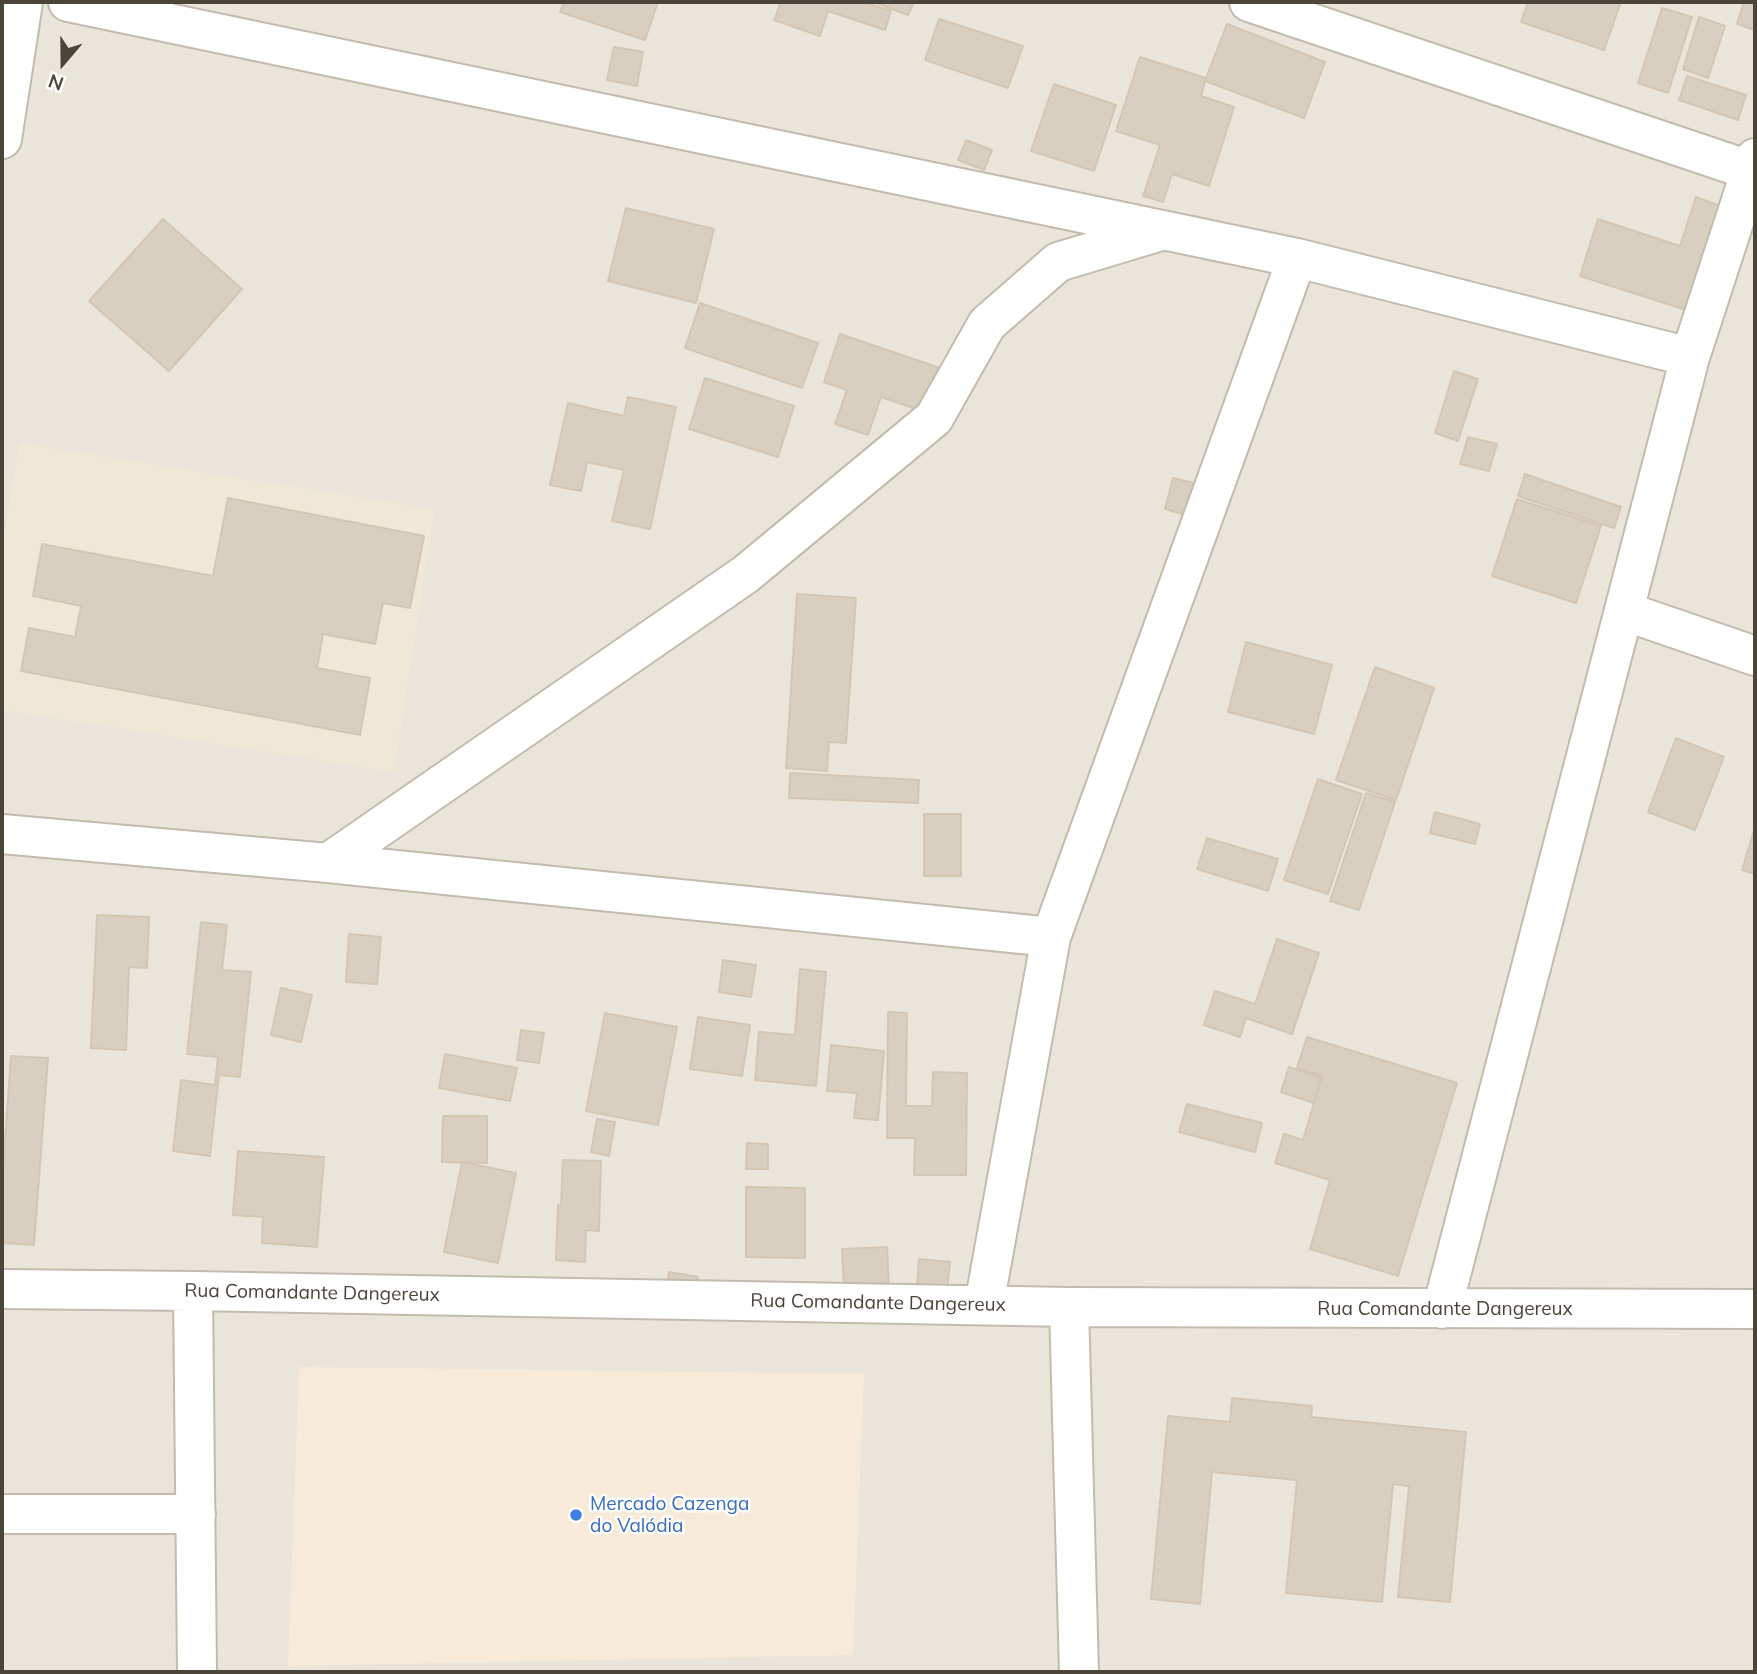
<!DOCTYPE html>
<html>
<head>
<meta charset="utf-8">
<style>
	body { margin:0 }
	#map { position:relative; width:1757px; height:1674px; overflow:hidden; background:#f6f3ec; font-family:Mulish,sans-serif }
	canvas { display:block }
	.frame { position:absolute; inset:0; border:4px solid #4b4439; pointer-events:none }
	.north { position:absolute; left:28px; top:28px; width:70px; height:70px; -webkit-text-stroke:5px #fff; paint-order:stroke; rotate:200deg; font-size:19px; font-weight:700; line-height:28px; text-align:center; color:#4b4439 }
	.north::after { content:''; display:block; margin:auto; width:24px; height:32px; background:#4b4439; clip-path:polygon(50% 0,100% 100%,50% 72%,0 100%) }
</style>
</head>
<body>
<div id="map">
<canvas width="1757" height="1674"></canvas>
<div class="frame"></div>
<div class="north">N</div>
</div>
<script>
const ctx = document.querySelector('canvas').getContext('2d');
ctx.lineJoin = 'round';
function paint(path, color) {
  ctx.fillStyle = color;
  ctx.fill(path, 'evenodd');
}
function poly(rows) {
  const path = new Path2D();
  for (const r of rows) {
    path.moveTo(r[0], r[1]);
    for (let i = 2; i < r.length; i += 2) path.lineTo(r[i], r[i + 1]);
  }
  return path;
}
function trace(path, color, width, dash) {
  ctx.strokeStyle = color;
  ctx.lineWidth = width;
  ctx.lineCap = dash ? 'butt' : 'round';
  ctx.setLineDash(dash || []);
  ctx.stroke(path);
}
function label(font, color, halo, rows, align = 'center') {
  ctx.font = font + ' Mulish,sans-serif';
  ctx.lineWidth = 5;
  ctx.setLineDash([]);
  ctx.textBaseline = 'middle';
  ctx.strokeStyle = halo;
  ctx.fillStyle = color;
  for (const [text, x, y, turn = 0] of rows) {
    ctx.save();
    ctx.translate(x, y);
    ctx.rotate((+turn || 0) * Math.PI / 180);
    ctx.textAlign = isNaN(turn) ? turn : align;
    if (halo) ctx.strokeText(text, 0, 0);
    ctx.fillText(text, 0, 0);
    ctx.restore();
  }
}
const residential = poly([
	[2,2,1755,2,1755,1672,2,1672]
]);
const commercial = poly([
	[299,1367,864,1374,853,1655,288,1666]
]);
const education = poly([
	[19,443,435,509,394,772,2,710,2,551]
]);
const building = poly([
	[564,2,658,2,645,40,560,12,564,2],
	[781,2,863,2,891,11,885,30,828,11,820,36,774,20,781,2],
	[874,2,914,2,908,15,874,2],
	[1528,2,1621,2,1604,50,1521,22,1528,2],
	[1744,2,1755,2,1755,30,1737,24,1744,2],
	[1662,8,1692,17,1668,93,1638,83,1662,8],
	[1699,17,1725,26,1708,78,1683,69,1699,17],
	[939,19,1023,46,1008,88,925,60,939,19],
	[1227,24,1325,62,1304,118,1205,81,1227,24],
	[614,47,643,52,637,86,607,80,614,47],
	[1140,57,1206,78,1201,96,1234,107,1209,186,1172,174,1163,202,1143,196,1160,145,1116,131,1140,57],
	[1687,76,1746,95,1738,120,1679,100,1687,76],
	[1054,84,1116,105,1094,171,1031,151,1054,84],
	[966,140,992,150,984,170,958,160,966,140],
	[1696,197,1720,206,1686,310,1580,276,1598,219,1680,246,1696,197],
	[626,208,714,229,696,303,608,281,626,208],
	[163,219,242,289,169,371,89,301,163,219],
	[700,303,818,343,802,388,685,348,700,303],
	[840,334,940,368,925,412,881,397,868,435,835,424,847,390,824,382,840,334],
	[1454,371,1478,379,1458,441,1435,433,1454,371],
	[705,378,794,406,778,457,689,429,705,378],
	[628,397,676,407,650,529,612,521,624,470,587,462,581,491,550,485,568,403,624,416,628,397],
	[1468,437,1497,444,1489,471,1460,464,1468,437],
	[1525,474,1621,507,1614,528,1518,496,1525,474],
	[1173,478,1198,484,1190,516,1165,509,1173,478],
	[228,498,424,536,410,608,383,603,375,644,323,634,317,668,370,678,360,735,21,671,29,628,75,637,81,606,33,596,42,544,213,576,228,498],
	[1517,499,1601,526,1576,603,1492,576,1517,499],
	[797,594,856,598,846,743,829,742,827,771,786,768,797,594],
	[1246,642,1332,665,1314,734,1228,712,1246,642],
	[1375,667,1434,688,1396,800,1336,780,1375,667],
	[1676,738,1724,757,1695,830,1648,812,1676,738],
	[790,773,919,780,918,803,789,798,790,773],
	[1318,779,1362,794,1328,894,1284,880,1318,779],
	[1366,793,1395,802,1359,910,1330,901,1366,793],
	[1435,812,1480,824,1475,844,1430,833,1435,812],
	[924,814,961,814,961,876,924,876,924,814],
	[1755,827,1755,874,1742,870,1755,827],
	[1207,838,1278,859,1268,891,1197,869,1207,838],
	[97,915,149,917,147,968,129,967,126,1050,91,1048,97,915],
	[201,922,227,925,222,970,251,972,240,1077,219,1075,210,1156,173,1151,181,1080,215,1085,218,1057,187,1054,201,922],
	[349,934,381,937,377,984,346,982,349,934],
	[1277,939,1319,953,1292,1034,1246,1018,1240,1037,1204,1025,1215,991,1255,1004,1277,939],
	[723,960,756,965,751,997,719,992,723,960],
	[800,969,826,972,816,1086,755,1080,759,1032,795,1035,800,969],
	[281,988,312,995,301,1042,271,1035,281,988],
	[888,1012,907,1013,906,1106,932,1106,933,1072,967,1073,966,1175,914,1175,915,1138,887,1138,888,1012],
	[605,1013,677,1027,658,1125,586,1111,605,1013],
	[698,1017,750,1025,742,1076,690,1069,698,1017],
	[521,1030,544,1033,539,1063,517,1060,521,1030],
	[1307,1037,1457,1083,1398,1276,1310,1249,1330,1180,1275,1163,1284,1134,1303,1140,1322,1076,1297,1068,1307,1037],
	[831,1045,884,1051,878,1120,854,1118,857,1093,827,1091,831,1045],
	[445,1054,517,1068,510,1101,439,1088,445,1054],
	[11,1056,48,1058,34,1245,2,1243,2,1183,11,1056],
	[1289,1067,1321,1078,1314,1103,1281,1092,1289,1067],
	[1187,1104,1262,1123,1255,1152,1179,1132,1187,1104],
	[443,1116,487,1116,487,1163,442,1162,443,1116],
	[597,1119,615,1122,609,1156,591,1152,597,1119],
	[747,1143,768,1144,768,1169,746,1169,747,1143],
	[238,1151,324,1157,317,1247,262,1243,263,1217,233,1215,238,1151],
	[563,1160,601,1161,599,1231,586,1230,585,1262,556,1260,558,1205,561,1205,563,1160],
	[462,1162,516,1173,498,1263,444,1252,462,1162],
	[746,1187,805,1188,805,1258,746,1257,746,1187],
	[887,1247,889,1286,844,1288,842,1249,887,1247],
	[919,1259,950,1262,947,1289,917,1286,919,1259],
	[669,1272,698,1277,695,1299,666,1295,669,1272],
	[1232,1398,1312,1406,1311,1417,1466,1432,1450,1602,1398,1597,1409,1486,1393,1484,1382,1602,1286,1593,1297,1480,1212,1472,1200,1604,1151,1599,1168,1416,1230,1422,1232,1398]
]);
const minor = poly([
	[68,2,1297,258,1690,357],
	[1249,2,1755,172],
	[2,139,23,2],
	[1624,611,1755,656],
	[2,834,328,863,1051,937],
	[328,863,746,574,934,418,987,324,1058,262,1161,231],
	[2,1289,193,1291,1069,1307,1755,1309],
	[193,1291,197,1672],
	[984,1305,1051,937,1297,258],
	[1069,1307,1079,1672],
	[1442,1309,1690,357,1755,158],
	[2,1514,196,1514]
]);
const markers = [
	[576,1515,7,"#3f7fe0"]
];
const streetNames = [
	["Rua Comandante Dangereux",312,1293,1],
	["Rua Comandante Dangereux",878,1303,1],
	["Rua Comandante Dangereux",1445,1309]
];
const shopNames = [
	["Mercado Cazenga",590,1504],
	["do Valódia",590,1526]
];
paint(residential, '#eae5da');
paint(commercial, '#f7ead8');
paint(education, '#efe8d6');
paint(building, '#d8cfc1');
trace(building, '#d3c7b4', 2);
trace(minor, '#c2bbae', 42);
trace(minor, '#fff', 38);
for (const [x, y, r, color] of markers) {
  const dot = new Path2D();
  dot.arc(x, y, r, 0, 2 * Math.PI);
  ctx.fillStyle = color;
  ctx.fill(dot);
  trace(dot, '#fff', 2.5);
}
label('19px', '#4b4439', '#fff', streetNames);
label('19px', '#366cbe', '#fff', shopNames, 'left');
</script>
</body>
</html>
